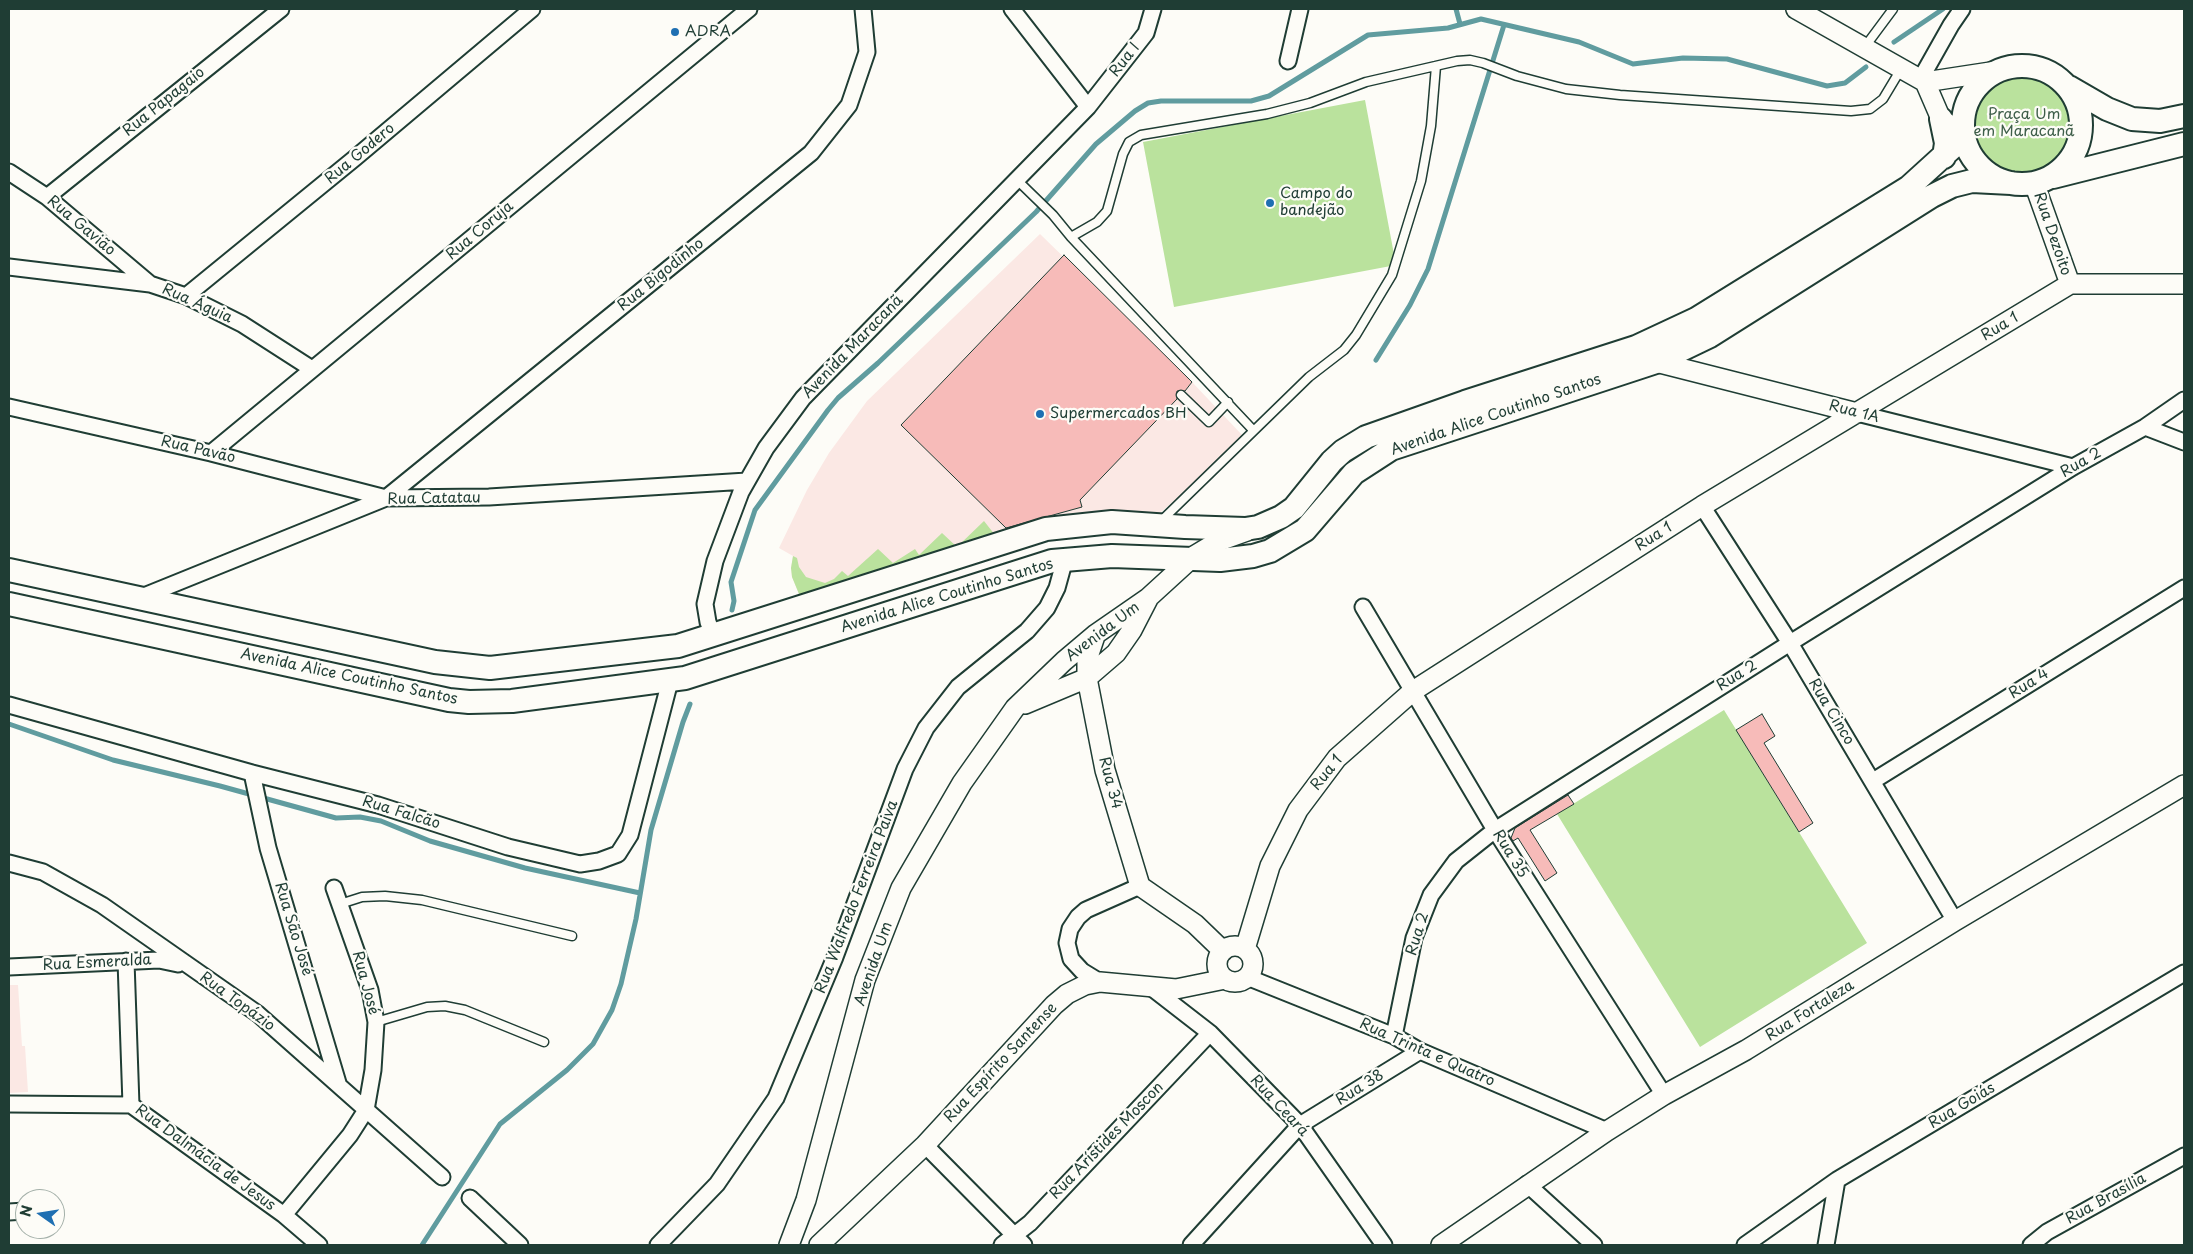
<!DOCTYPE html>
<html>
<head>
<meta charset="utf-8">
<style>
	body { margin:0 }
	#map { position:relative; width:2193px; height:1254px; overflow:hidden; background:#fdfcf7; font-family:"Playpen Sans",sans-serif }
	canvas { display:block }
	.frame { position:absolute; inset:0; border:10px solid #1f3d34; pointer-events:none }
	.north { position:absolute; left:15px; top:1189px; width:50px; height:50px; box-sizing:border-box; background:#fdfcf7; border:1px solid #a4b0a9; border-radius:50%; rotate:283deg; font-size:14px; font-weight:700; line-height:20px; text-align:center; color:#1f3d34 }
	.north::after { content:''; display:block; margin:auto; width:18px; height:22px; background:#1f6fb2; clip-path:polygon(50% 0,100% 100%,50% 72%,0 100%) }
</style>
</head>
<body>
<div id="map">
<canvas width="2193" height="1254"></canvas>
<div class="frame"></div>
<div class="north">N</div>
</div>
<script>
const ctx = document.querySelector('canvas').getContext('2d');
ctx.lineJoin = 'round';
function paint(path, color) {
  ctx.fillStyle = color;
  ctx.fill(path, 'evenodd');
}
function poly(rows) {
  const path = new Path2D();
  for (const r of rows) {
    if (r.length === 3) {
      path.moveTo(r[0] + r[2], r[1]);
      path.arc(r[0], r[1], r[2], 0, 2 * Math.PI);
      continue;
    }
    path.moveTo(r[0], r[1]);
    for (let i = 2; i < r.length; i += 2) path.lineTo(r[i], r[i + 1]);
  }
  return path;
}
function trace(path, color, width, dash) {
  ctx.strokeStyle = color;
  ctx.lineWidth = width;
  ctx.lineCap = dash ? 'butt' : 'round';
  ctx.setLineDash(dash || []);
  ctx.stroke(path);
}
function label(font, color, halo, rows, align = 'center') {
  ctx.font = font + ' "Playpen Sans",sans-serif';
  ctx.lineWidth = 4.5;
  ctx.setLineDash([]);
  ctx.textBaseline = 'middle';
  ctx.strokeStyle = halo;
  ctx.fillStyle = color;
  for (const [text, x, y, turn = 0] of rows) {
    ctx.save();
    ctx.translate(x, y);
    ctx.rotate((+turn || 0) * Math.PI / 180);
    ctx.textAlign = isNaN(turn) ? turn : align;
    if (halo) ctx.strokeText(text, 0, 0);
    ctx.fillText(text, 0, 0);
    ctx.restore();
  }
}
const built = poly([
	[1040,234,1192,382,1243,436,1209,471,1155,517,1145,516,799,594,792,577,791,568,793,556,779,548,807,490,829,453,867,401],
	[9,985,18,985,22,1046,25,1046,28,1092,9,1093]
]);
const green = poly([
	[2024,123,52],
	[1365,100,1396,265,1174,307,1143,142],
	[984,521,995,535,802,595,799,594,792,577,791,568,793,556,797,558,799,567,806,577,825,583,834,579,842,571,848,576,878,549,893,563,915,549,919,555,942,533,957,547],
	[1724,710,1867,943,1700,1047,1557,814]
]);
const stream = poly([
	[1456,9,1460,24],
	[1894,42,1943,9],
	[1376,360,1410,305,1428,269,1504,25],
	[732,610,734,601,731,582,755,510,828,410,838,398,878,363,1036,212,1096,144,1135,111,1148,103,1161,101,1251,101,1269,96,1368,35,1448,28,1481,19,1579,42,1633,64,1683,58,1727,59,1827,86,1845,83,1866,67],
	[9,724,113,760,220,786,336,818,360,817,381,821,430,841,525,868,640,893],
	[422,1245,500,1124,567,1070,593,1044,612,1010,621,984,636,919,651,830,683,722,690,704]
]);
const building = poly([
	[1064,255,1192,382,1185,391,1177,391,1177,399,1080,500,1082,507,1006,528,901,425,1064,255],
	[1762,714,1775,736,1764,743,1813,823,1799,832,1736,730,1762,714],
	[1568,795,1574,804,1530,830,1557,873,1545,881,1518,838,1513,841,1511,838,1515,828,1568,795]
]);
const service = poly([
	[1864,48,1893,9],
	[1017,180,1053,215,1071,237,1253,430],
	[1071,237,1097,222,1107,211,1123,154,1129,142,1141,135,1267,114,1310,103,1366,82,1457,61,1470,60,1483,63,1517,76,1566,89,1620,95,1851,111,1870,109,1883,99,1901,69],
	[1181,395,1209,422,1228,402],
	[1160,522,1309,377,1344,350,1356,335,1392,275,1421,181,1431,126,1436,66],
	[340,904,362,897,385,896,422,900,572,936],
	[376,1022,427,1007,445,1006,465,1010,544,1042]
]);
const minor = poly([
	[1012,9,1088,107],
	[1288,61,1300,9],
	[1920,80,1951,25,1962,9],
	[9,172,47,197,150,284],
	[47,197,281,9],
	[9,267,150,284,186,296,242,324,312,369],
	[186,296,355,158,532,9],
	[9,407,211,453,386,498],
	[1857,413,2073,467],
	[2145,427,2184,442],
	[211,453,749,9],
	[386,498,811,153,849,105,867,52,863,9],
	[1702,506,1790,643,1955,921],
	[139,598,386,498,489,497,747,481],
	[1363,607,1495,830,1664,1095],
	[713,635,708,622,705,604,715,561,741,492,766,448,803,398,1088,107,1146,33,1153,9],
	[9,705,252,773,378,805,508,847,580,864,599,861,618,854,630,835,670,681],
	[252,773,268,848,338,1083],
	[1873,781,2184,588],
	[9,863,43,872,102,905,258,1014,442,1177],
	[126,961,131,1105,284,1215,319,1245],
	[9,967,159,960,178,964],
	[1247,977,1394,1036,1420,1051,1607,1131],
	[1100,982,1082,971,1071,959,1067,943,1070,929,1078,917,1086,910,1140,886],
	[1152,988,1210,1033,1300,1125,1384,1245],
	[1394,1036,1414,938,1431,895,1456,861,1495,830,1790,643,2073,467,2145,427,2184,400],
	[9,1104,131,1105],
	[925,1145,1024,1245],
	[1527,1184,1594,1245],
	[470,1198,520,1245],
	[9,1212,25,1211],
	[284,1215,350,1135,366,1110,373,1070,376,1022,370,990,334,888],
	[658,1245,717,1184,776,1098,835,957,905,769,926,728,958,687,1027,631,1047,608,1057,588,1065,559],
	[1002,1245,1030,1223,1210,1033],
	[1191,1245,1300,1125,1420,1051],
	[1745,1245,1837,1180,2184,973],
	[1826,1245,1837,1180],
	[2031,1245,2047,1232,2184,1156]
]);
const tertiary = poly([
	[1796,9,1925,82,1997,71],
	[1925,82,1941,119,1951,126,1963,128],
	[2034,183,2070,284],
	[1654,356,1656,362,1857,413],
	[1095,636,1087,660,1087,678,1105,770,1140,886,1195,924,1223,951],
	[1025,704,1087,678,1116,653,1132,630,1148,599],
	[1235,964,18],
	[1245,949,1270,866,1298,810,1337,758,1413,691,1702,506,2070,284,2184,284],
	[789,1245,806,1200,865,980,901,888,962,783,1015,708,1064,661,1096,634,1148,598,1194,556,1219,541,1247,531],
	[819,1245,925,1145,1054,1005,1067,994,1085,985,1100,982,1176,989,1225,979],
	[1441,1245,1607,1131,1664,1095,1746,1050,1955,921,2184,785]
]);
const secondary = poly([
	[2022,125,59],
	[2069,87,2107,109,2132,119,2160,121,2184,116],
	[1941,119,1946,143,1944,157],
	[2053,177,2184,144],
	[9,570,435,662,490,668,678,646,1046,529,1112,522,1185,527,1245,529,1258,527,1281,517,1294,508,1332,461,1343,451,1366,437,1465,402,1636,347,1696,319,1909,187,1964,137],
	[9,604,449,700,469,702,512,701,685,678,1052,561,1112,556,1220,560,1253,556,1270,551,1305,530,1354,473,1391,449,1656,362,1710,336,1932,196,1952,186,1972,181,2011,183]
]);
const markers = [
	[675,32,5,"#1f6fb2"],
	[1270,203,5,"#1f6fb2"],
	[1040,414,5,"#1f6fb2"]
];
const poiNames = [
	["ADRA",685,32],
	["Campo do",1280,194],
	["bandejão",1280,211],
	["Supermercados BH",1050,414]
];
const streetNames = [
	["Rua I",1125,60,-52],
	["Rua Papagaio",164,102,-39],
	["Rua Godero",360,154,-40],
	["Rua Gavião",81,226,40],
	["Rua Coruja",480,231,-40],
	["Rua Dezoito",2052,234,71],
	["Rua Bigodinho",661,275,-39],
	["Rua Águia",197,304,24],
	["Rua 1",2000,327,-31],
	["Avenida Maracanã",853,347,-46],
	["Rua 1A",1854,412,14],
	["Avenida Alice Coutinho Santos",1496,415,-19],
	["Rua Pavão",198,450,13],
	["Rua 2",2081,463,-30],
	["Rua Catatau",434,499,-1],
	["Rua 1",1654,537,-32],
	["Avenida Alice Coutinho Santos",947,596,-17],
	["Avenida Um",1103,632,-37],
	["Rua 2",1737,676,-32],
	["Avenida Alice Coutinho Santos",349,677,12],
	["Rua 4",2029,684,-32],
	["Rua Cinco",1831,712,59],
	["Rua 1",1327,773,-51],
	["Rua 34",1110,783,75],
	["Rua Falcão",401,813,17],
	["Rua 35",1510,854,58],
	["Rua Walfredo Ferreira Paiva",857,897,-69],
	["Rua São José",293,929,73],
	["Rua 2",1418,934,-73],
	["Rua Esmeralda",97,963,-3],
	["Avenida Um",874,964,-71],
	["Rua José",365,983,75],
	["Rua Topázio",237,1002,36],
	["Rua Fortaleza",1810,1011,-32],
	["Rua Trinta e Quatro",1427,1053,24],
	["Rua Espírito Santense",1001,1063,-47],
	["Rua 38",1360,1088,-32],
	["Rua Ceará",1279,1106,47],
	["Rua Goiás",1962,1106,-31],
	["Rua Arístides Moscon",1107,1141,-46],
	["Rua Dalmácia de Jesus",205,1158,36],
	["Rua Brasília",2106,1199,-29]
];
const parkNames = [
	["Praça Um",2024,115],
	["em Maracanã",2024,132]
];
paint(built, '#fbe8e4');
paint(green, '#bae29d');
trace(stream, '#609c9f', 5);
paint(building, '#f7bbb9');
trace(building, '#1f3d34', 1);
trace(service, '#1f3d34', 11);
trace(minor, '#1f3d34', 19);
trace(tertiary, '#1f3d34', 22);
trace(secondary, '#1f3d34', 26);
trace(service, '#fdfcf7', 8);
trace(minor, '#fdfcf7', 15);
trace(tertiary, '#fdfcf7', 19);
trace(secondary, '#fdfcf7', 22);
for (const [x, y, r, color] of markers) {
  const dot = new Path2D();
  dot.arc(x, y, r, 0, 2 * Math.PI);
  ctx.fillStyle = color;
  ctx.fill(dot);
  trace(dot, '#fdfcf7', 2);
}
label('15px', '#1f3d34', '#fdfcf7', poiNames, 'left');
label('15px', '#1f3d34', '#fdfcf7', streetNames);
label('15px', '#3e5e49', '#fdfcf7', parkNames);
</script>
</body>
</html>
